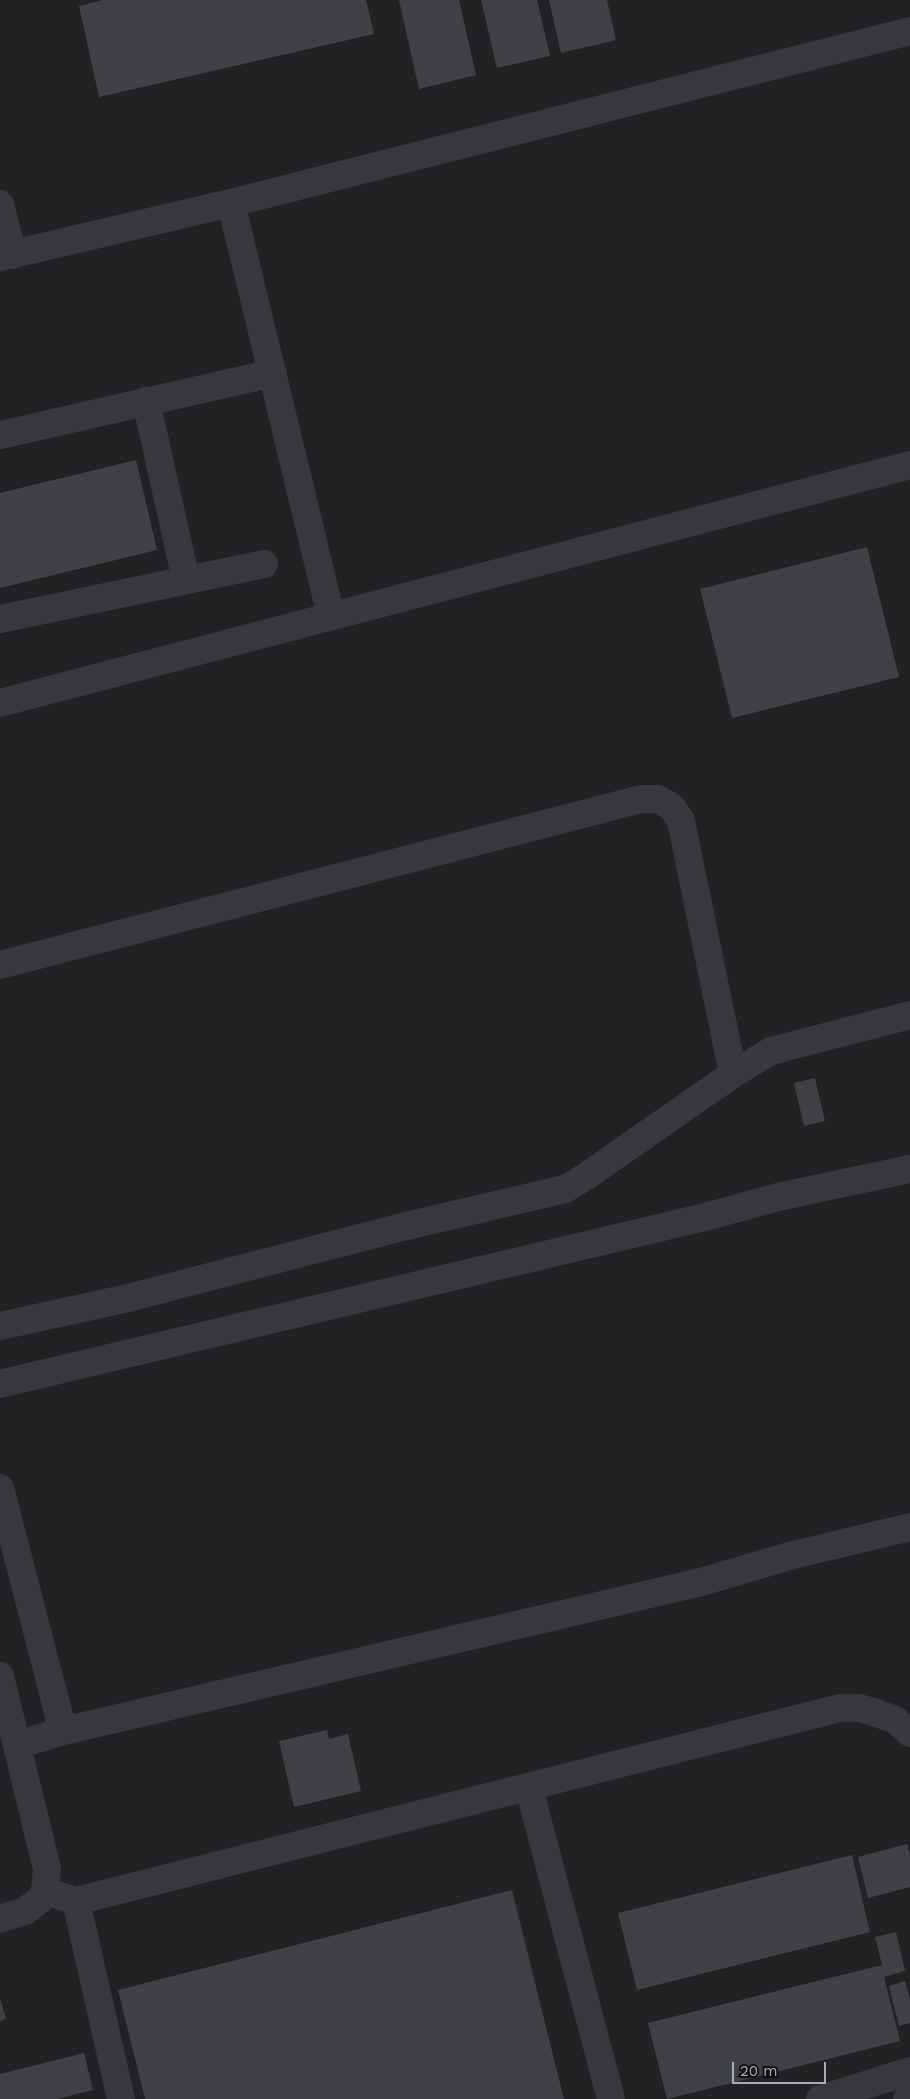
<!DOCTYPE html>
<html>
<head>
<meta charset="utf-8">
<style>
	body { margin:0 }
	#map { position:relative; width:910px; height:2099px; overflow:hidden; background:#161618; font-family:"Work Sans",sans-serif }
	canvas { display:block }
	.scale { position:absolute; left:732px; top:2062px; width:94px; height:22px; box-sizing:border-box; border:2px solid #a8adb8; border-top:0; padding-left:6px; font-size:15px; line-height:18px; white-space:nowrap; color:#a8adb8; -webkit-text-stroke:4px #111113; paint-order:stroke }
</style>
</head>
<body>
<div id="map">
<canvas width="910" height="2099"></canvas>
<div class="scale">20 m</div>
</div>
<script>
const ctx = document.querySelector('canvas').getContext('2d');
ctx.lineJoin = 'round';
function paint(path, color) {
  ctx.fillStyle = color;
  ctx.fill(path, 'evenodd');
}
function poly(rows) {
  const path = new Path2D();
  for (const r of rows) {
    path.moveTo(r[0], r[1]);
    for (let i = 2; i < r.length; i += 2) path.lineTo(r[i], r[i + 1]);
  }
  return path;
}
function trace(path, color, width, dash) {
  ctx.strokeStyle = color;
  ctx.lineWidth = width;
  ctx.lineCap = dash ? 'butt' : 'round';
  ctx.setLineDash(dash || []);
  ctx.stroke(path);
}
const built = poly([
	[0,0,910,0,910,2099,0,2099]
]);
const building = poly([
	[102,0,366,0,374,34,99,97,79,6],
	[399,0,459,0,476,75,419,89],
	[481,0,537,0,550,56,497,68],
	[549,0,607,0,616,40,561,53],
	[136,460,157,550,0,588,0,493],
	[867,547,899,677,732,718,700,589],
	[815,1078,825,1121,804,1126,794,1083],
	[327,1730,329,1739,348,1734,361,1791,294,1807,279,1741],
	[907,1844,910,1855,910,1887,868,1898,858,1857],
	[852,1855,870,1932,637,1990,618,1913],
	[512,1890,564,2099,145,2099,118,1990],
	[896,1932,905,1971,884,1977,900,2041,667,2099,648,2023,882,1965,875,1937],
	[905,1981,910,2000,910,2023,899,2026,889,1986],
	[0,1998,6,2019,0,2021],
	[84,2053,93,2090,57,2099,0,2099,0,2074]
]);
const minor = poly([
	[231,203,331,616],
	[0,204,13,255],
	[0,257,231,203,910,31],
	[146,401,186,580],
	[0,435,273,373],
	[0,619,264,564],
	[0,703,910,465],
	[0,965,641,799,658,799,672,807,681,821,733,1074],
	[0,1326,128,1298,406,1226,565,1189,585,1177,733,1074,771,1051,910,1015],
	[0,1384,705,1217,778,1197,910,1169],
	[0,1488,63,1731],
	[0,1676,47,1869,45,1891,41,1899,25,1911,0,1919],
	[17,1745,63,1731,701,1582,793,1555,910,1527],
	[529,1788,611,2099],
	[45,1891,76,1901,840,1708,859,1708,877,1713,895,1720,910,1733],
	[76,1901,121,2099],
	[820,2099,910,2071],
	[907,2099,910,2098]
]);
paint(built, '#222225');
paint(building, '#404145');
trace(minor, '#37383d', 28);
</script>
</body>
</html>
